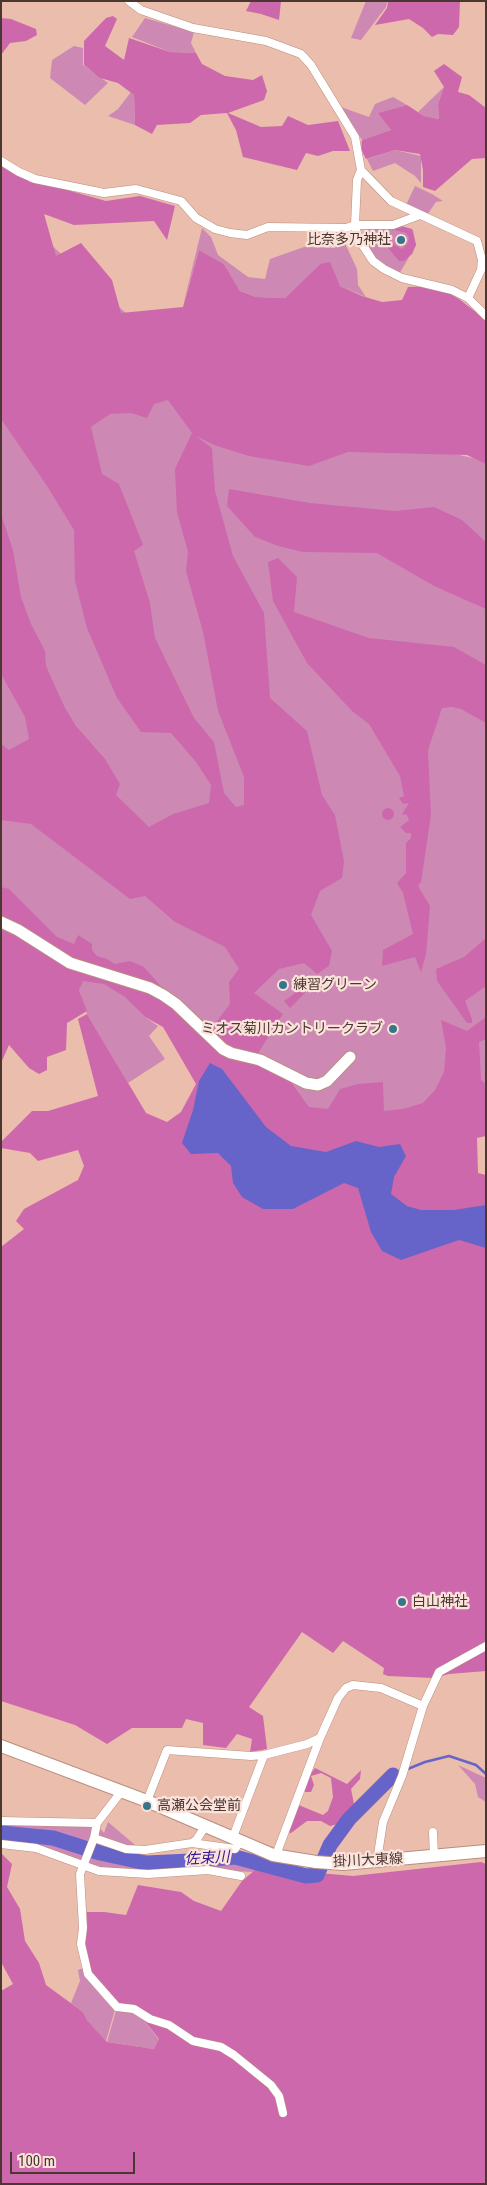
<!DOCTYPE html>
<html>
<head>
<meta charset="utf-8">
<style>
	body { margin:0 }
	#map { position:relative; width:487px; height:2185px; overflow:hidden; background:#eabdac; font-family:"Roboto Condensed",sans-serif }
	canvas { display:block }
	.frame { position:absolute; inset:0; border:2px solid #4a3730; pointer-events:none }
	.scale { position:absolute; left:10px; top:2152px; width:125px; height:22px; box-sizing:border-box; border:2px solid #4a3730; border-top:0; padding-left:6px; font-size:15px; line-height:18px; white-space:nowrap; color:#4a3730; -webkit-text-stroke:4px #fbe3db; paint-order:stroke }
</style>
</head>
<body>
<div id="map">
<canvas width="487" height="2185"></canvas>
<div class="frame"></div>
<div class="scale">100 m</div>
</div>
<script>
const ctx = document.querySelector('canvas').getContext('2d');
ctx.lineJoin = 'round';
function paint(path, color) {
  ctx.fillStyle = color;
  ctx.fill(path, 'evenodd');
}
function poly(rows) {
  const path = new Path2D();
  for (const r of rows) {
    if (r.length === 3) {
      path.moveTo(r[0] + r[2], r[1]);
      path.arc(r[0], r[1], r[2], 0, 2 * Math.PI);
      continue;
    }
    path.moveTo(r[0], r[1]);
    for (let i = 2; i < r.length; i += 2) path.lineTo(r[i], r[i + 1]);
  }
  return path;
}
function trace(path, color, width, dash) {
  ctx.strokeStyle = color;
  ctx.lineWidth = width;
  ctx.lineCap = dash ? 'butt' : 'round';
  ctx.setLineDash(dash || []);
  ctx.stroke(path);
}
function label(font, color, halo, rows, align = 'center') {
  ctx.font = font + ' "Roboto Condensed","Noto Sans JP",sans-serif';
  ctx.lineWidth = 4.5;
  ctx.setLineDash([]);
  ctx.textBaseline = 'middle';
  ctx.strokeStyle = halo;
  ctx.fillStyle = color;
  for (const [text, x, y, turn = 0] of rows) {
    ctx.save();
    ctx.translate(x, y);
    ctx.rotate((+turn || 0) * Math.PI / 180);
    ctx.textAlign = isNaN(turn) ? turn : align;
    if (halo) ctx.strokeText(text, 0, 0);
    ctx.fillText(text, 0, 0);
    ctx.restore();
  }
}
const green = poly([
	[366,1,387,1,386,7,361,40,351,38],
	[145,18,194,32,191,43,196,53,170,52,132,37],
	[74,46,83,48,83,65,108,83,85,105,50,78,52,60],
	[444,87,438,104,439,119,424,116,418,112],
	[131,92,134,95,135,125,108,116,118,109],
	[393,97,407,105,379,113,391,130,362,140,341,107,369,117,375,104],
	[395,150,421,156,421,183,415,176,395,163,373,171,367,159],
	[415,186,432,194,443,201,436,202,427,215,406,205],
	[1,199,223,402,486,461,486,1121,308,1136,128,999,145,1017,158,1026,149,1036,165,1059,128,1083,87,1014,79,990,1,951],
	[401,226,413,230,416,245,398,276,374,256,362,234,366,227],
	[202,228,211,237,218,255,248,277,265,279,270,259,304,247,335,248,343,239,357,269,358,285,366,297,340,286,320,264,285,298,256,297,240,291,224,264,199,250,183,306],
	[458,1765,486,1778,486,1802,478,1797,475,1784],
	[108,1822,141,1850,103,1848,124,1861,151,1865,200,1862,246,1856,275,1864,311,1870,319,1873,282,1876,254,1872,208,1870,148,1874,99,1871,62,1857,1,1844,1,1823,97,1825,104,1833],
	[86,1967,116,2006,106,2041,87,2020,83,2012,71,2003,80,1981,78,1970],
	[117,2007,135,2009,159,2040,154,2049,107,2042]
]);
const forest = poly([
	[251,1,281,1,279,20,261,14,246,11],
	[388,1,460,1,459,27,453,35,438,34,432,37,423,28,409,19,375,25,387,8],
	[113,16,117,19,105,46,124,60,129,38,170,52,196,53,202,64,225,76,253,80,262,75,267,91,264,100,228,113,261,127,282,126,288,116,308,125,338,121,350,151,333,151,318,156,306,153,297,170,243,157,236,130,227,113,201,115,190,123,157,125,152,134,135,125,134,95,118,83,100,78,84,65,84,41,106,18],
	[1,18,11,19,36,29,37,35,26,41,10,43,1,55],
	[444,64,462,77,458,92,469,95,486,108,486,158,472,159,435,191,423,187,423,170,420,154,395,150,366,159,361,149,362,140,391,130,378,113,407,105,424,116,439,119,438,104,444,87,434,71],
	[1,164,30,182,53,186,106,201,140,196,175,206,167,240,154,221,74,225,44,214,56,256,81,243,112,280,121,313,183,307,199,250,224,264,240,291,256,297,285,298,320,264,330,262,340,286,362,296,382,302,402,300,408,287,436,286,459,299,486,320,486,464,467,455,348,452,309,466,249,456,214,445,196,436,212,448,215,491,233,556,264,613,270,698,307,731,322,795,335,815,344,861,342,878,320,891,311,915,332,951,329,966,317,974,304,963,279,969,254,993,283,1014,255,1058,277,1063,309,1107,328,1109,340,1089,358,1084,383,1082,384,1111,403,1109,423,1103,435,1090,444,1072,446,1048,441,1020,467,1031,486,1017,486,1039,479,1042,481,1080,486,1084,486,1136,477,1138,478,1173,486,1175,486,1671,449,1674,434,1678,388,1676,383,1674,384,1668,343,1641,333,1653,302,1632,249,1707,263,1716,267,1749,250,1752,252,1739,237,1734,226,1748,203,1745,203,1723,186,1719,182,1728,132,1728,107,1744,75,1725,1,1701,1,1247,24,1229,16,1221,24,1209,78,1180,84,1166,78,1150,38,1161,30,1153,1,1148,1,1142,32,1111,48,1111,98,1096,78,1019,87,1014,146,1113,167,1122,181,1112,196,1084,163,1027,145,1017,125,997,104,984,83,981,79,990,87,1011,67,1023,66,1050,47,1057,47,1070,39,1074,29,1068,9,1045,1,1063,1,887,9,889,57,937,74,944,78,935,92,944,92,950,97,956,107,959,115,964,130,961,144,967,167,993,171,1006,177,1013,197,1032,214,1025,230,1004,229,982,239,969,225,947,175,922,145,896,130,899,31,824,1,820,1,744,9,750,29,739,25,717,1,674,1,514,13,550,21,597,31,624,45,651,46,666,65,708,76,726,105,759,120,784,116,795,149,827,173,814,209,803,211,785,196,762,171,733,141,732,117,698,87,628,75,581,74,530,47,486,1,419],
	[168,400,192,433,175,469,177,512,188,552,186,571,203,632,218,711,244,777,244,805,236,807,224,793,214,742,194,718,155,638,150,603,134,551,143,545,119,484,102,474,91,427,110,414,131,413,147,418,154,404],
	[401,226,412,229,416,245,412,254,404,261,399,261,384,243,385,238,390,239,395,245,402,249,407,244,409,238,406,233,391,229],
	[229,489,310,503,395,511,434,507,462,520,486,542,486,609,434,586,377,553,303,552,278,546,255,537,227,506],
	[278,558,297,577,294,612,369,638,454,647,486,665,486,723,461,709,452,707,442,708,428,750,431,815,421,882,418,886,430,906,426,954,421,972,415,957,382,966,383,950,413,934,403,893,397,883,406,873,406,843,411,838,411,833,406,833,400,827,409,820,407,815,402,814,409,803,403,804,399,798,404,796,400,776,369,724,352,711,307,663,273,601,268,562],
	[388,814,6],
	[486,938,486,986,465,1001,472,1019,472,1023,467,1023,437,981,436,969,464,957],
	[312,979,304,994,290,1008,284,1001,294,994,304,981],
	[315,1768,347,1784,361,1770,360,1779,351,1789,354,1804,338,1824,330,1826,321,1821,307,1821,291,1833,283,1832,296,1804,323,1815,328,1811,333,1797,331,1778,321,1773,311,1776,314,1785,311,1792,305,1792,304,1783],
	[1,1853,12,1864,7,1887,20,1909,25,1941,39,1963,46,1985,83,2012,87,2020,107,2042,154,2049,159,2039,135,2009,116,2006,90,1978,83,1928,87,1912,104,1912,126,1915,138,1885,181,1892,194,1901,221,1911,242,1881,255,1870,282,1876,319,1873,353,1876,481,1862,486,1864,486,2184,1,2184,1,1991,13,1984,1,1962]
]);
const water = poly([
	[210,1063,222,1069,266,1127,291,1146,326,1152,356,1141,379,1147,400,1144,406,1156,394,1177,391,1194,407,1206,421,1210,454,1210,486,1205,486,1248,459,1240,401,1260,382,1251,371,1232,358,1188,344,1183,293,1209,263,1209,242,1197,233,1183,231,1166,218,1153,191,1154,182,1143,193,1110,199,1081]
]);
const stream = poly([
	[393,1775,425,1762,449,1756,476,1765,486,1774]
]);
const river = poly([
	[1,1833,53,1838,100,1853,146,1863,191,1861,235,1857,306,1876,317,1875,330,1845,349,1819,393,1775]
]);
const street = poly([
	[129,1,141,10,193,28,266,41,301,54,311,65,355,137,361,170,391,201,477,241,482,260,481,270,468,298,486,316],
	[1,161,19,172,35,179,104,193,136,189,181,201,196,218,215,229,230,233,247,235,268,227,346,228,355,225,393,225,420,215],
	[361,170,357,180,355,225,358,238,373,261,384,269,402,278,452,290,468,298],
	[121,1792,97,1823,94,1838,80,1874,83,1928,81,1944,88,1974,117,2007,134,2009,150,2019,169,2025,193,2041,221,2047,234,2055,271,2085,279,2096,283,2113],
	[147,1801,167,1750,251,1756,264,1755,307,1744,320,1738,338,1698,346,1688,353,1685,381,1688,423,1706],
	[1,1821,97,1823],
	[433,1832,434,1856],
	[233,1837,264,1755],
	[94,1838,126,1849,145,1850,192,1843,197,1839,206,1825],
	[192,1843,235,1849,241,1840],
	[1,1844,36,1848,99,1871,148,1874,208,1870,241,1876],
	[276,1855,320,1738],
	[377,1861,383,1822,402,1776,423,1706,439,1672,486,1646]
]);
const secondary = poly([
	[1,922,18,930,70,963,150,988,163,995,176,1004,223,1049,231,1053,260,1060,306,1083,318,1085,327,1081,350,1057]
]);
const primary = poly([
	[1,1746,147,1801,273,1855,316,1862,343,1864,486,1851]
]);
const markers = [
	[401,240,5,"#36768a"],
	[283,985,5,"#36768a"],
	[393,1029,5,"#36768a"],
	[402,1602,5,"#36768a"],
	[147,1806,5,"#36768a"]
];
const poiNames = [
	["比奈多乃神社",391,240,"right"],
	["練習グリーン",293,985],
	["ミオス菊川カントリークラブ",383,1029,"right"],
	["白山神社",412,1602],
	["高瀬公会堂前",157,1806]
];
const streetNames = [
	["掛川大東線",368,1861,-3]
];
const waterNames = [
	["佐束川",207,1859,-3]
];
paint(green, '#cd89b4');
paint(forest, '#ce68ac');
paint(water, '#6664c8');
trace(stream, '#6664c8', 2.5);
trace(river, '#6664c8', 15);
trace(street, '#b98e7e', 9);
trace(secondary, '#b98e7e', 13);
trace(primary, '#b98e7e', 14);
trace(street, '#fff', 8);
trace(secondary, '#fff', 11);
trace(primary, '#fff', 12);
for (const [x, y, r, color] of markers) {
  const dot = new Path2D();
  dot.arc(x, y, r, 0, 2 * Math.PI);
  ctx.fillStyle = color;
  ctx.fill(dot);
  trace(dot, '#fbe3db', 2);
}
label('14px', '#4a3730', '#fbe3db', poiNames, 'left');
label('14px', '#4a3730', '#fbe3db', streetNames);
label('italic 15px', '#331892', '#fbe3db', waterNames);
</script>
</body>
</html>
